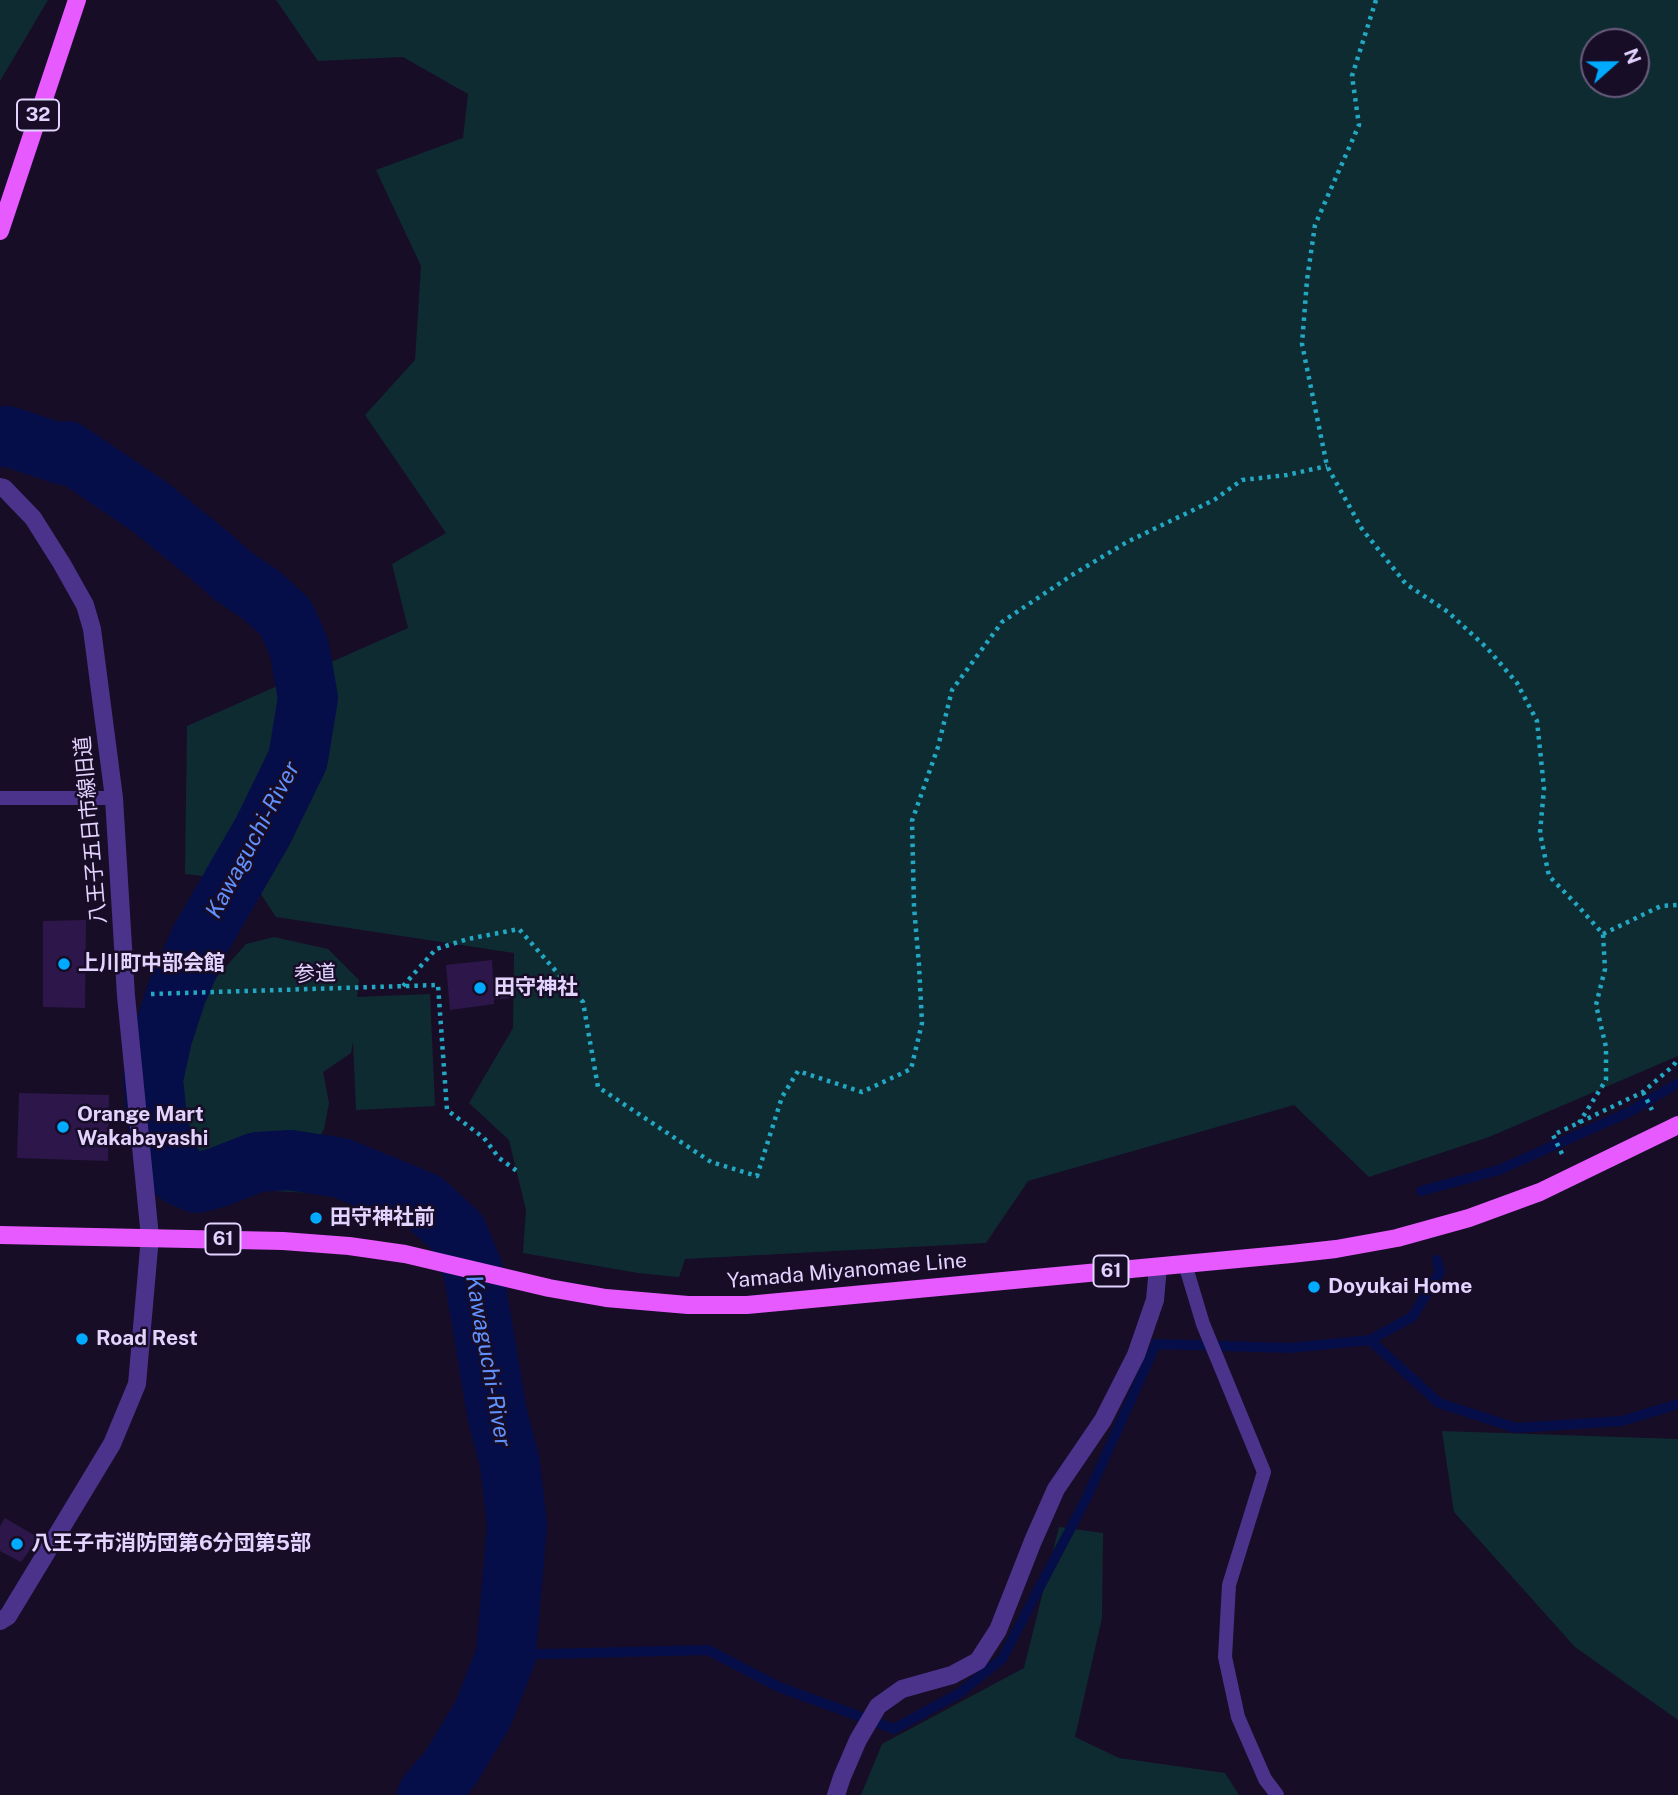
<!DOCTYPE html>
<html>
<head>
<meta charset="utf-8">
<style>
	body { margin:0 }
	#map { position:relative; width:1678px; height:1795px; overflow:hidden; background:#170d27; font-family:"Public Sans",sans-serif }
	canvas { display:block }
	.north { position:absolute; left:1580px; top:28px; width:70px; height:70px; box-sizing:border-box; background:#170d27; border:2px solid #685c7d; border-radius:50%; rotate:69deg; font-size:19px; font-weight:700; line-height:28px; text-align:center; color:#e2d3ff }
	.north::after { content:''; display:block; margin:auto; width:24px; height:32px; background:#00aafe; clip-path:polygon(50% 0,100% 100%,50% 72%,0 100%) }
</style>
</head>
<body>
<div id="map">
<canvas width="1678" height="1795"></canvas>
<div class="north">N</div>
</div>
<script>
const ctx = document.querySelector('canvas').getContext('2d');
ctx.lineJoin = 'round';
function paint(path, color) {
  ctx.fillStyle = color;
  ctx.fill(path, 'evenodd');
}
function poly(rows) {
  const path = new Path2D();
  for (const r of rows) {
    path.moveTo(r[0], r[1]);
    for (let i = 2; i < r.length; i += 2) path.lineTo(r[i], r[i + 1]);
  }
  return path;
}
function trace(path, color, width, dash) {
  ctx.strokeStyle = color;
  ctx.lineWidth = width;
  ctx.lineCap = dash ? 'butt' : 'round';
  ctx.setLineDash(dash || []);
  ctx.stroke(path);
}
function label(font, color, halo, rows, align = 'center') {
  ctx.font = font + ' "Public Sans","Noto Sans JP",sans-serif';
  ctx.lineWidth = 5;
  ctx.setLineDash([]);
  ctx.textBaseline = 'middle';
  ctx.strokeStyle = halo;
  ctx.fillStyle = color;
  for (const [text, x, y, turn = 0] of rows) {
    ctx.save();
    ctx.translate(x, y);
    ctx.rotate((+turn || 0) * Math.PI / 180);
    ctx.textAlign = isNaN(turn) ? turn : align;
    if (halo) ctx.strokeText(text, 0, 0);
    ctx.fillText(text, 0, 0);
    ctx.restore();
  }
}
const green = poly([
	[0,0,48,0,0,81],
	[276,0,1678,0,1678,1056,1489,1137,1369,1177,1294,1105,1028,1181,986,1243,685,1259,679,1277,638,1273,523,1253,526,1210,509,1140,469,1103,513,1028,514,953,276,917,253,882,185,874,187,726,408,628,392,564,446,533,365,415,415,360,421,266,376,170,463,138,468,94,403,57,318,61],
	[1594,42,1636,42,1636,84,1594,84],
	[274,937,328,949,359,980,357,997,430,994,435,1106,356,1110,353,1042,351,1053,323,1072,329,1103,324,1129,318,1140,332,1194,253,1190,229,1165,187,1160,171,1117,173,1055,192,1005,246,944],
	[1442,1431,1678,1439,1678,1720,1575,1647,1454,1512],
	[1059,1527,1103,1533,1102,1618,1075,1737,1119,1758,1225,1773,1239,1795,861,1795,882,1744,1024,1668]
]);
const stream = poly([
	[1421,1191,1499,1170,1629,1112,1678,1083],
	[1370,1340,1412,1317,1440,1272,1437,1260],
	[506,1655,708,1650,779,1687,894,1729,958,1694,1002,1659,1086,1499,1156,1344,1290,1348,1370,1340,1439,1403,1516,1428,1622,1421,1678,1404]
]);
const river = poly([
	[0,437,7,436,64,455,67,451,150,507,208,554,233,576,261,595,286,618,299,647,308,698,298,759,263,831,201,938,177,992,162,1038,153,1079,157,1120,167,1156,179,1175,197,1183,219,1177,257,1162,290,1160,341,1168,424,1202,457,1232,473,1270,497,1413,510,1464,517,1525,506,1655,483,1714,451,1767,427,1795]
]);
const building = poly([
	[86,920,85,1008,43,1007,43,921],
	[492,960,493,978,510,976,512,998,494,999,494,1004,450,1010,446,965],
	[19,1093,109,1095,108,1161,17,1158],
	[5,1518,39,1538,21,1562,0,1551,0,1526]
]);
const path = poly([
	[1376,0,1352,76,1359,125,1315,225,1307,280,1302,344,1327,466,1362,529,1406,584,1448,612,1487,648,1517,683,1537,721,1544,788,1540,833,1549,876,1578,906,1603,934,1605,969,1596,1005,1606,1047,1606,1080,1579,1123],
	[1603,934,1661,906,1678,905],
	[403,986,436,949,468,939,519,929,583,1002,598,1087,711,1162,757,1176,782,1097,798,1071,862,1092,911,1069,922,1023,919,965,914,907,912,821,938,747,952,690,1002,622,1072,575,1127,542,1214,500,1242,480,1287,475,1327,466],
	[151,994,438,985,447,1110,484,1138,499,1158,517,1171],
	[1643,1092,1652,1110],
	[1562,1154,1553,1135,1643,1092,1673,1066,1678,1059]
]);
const lane = poly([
	[0,798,114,798],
	[1185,1264,1203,1324,1264,1472,1229,1585,1225,1657,1238,1717,1265,1779,1277,1795]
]);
const street = poly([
	[0,487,4,488,33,518,62,564,85,605,92,629,114,798,126,996,150,1237,137,1384,112,1444,8,1616,0,1621],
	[836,1795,842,1777,858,1740,878,1706,902,1689,952,1675,978,1661,998,1630,1033,1541,1056,1489,1103,1420,1136,1355,1155,1300,1158,1267]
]);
const primary = poly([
	[0,231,77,0],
	[0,1235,283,1241,349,1246,405,1254,549,1288,606,1298,688,1305,747,1305,1291,1254,1336,1249,1397,1238,1469,1218,1540,1192,1678,1125]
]);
const markers = [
	[64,964,7,"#00aafe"],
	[480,988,7,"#00aafe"],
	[63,1127,7,"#00aafe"],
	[316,1218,7,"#00aafe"],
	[1314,1287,7,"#00aafe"],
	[82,1339,7,"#00aafe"],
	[17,1544,7,"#00aafe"]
];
const shields = [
	[38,115,42],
	[223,1239,35],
	[1111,1271,35]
];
const shieldNames = [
	["32",38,115],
	["61",223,1239],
	["61",1111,1271]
];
const streetNames = [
	["八王子五日市線旧道",91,830,-95],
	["参道",315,974,-2],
	["Yamada Miyanomae Line",847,1271,-5]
];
const poiNames = [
	["上川町中部会館",78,964],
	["田守神社",494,988],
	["Orange Mart",77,1115],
	["Wakabayashi",77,1139],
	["田守神社前",330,1218],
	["Doyukai Home",1328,1287],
	["Road Rest",96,1339],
	["八王子市消防団第6分団第5部",31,1544]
];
const waterNames = [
	["Kawaguchi-River",253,840,-62],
	["Kawaguchi-River",488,1361,80]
];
paint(green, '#0f2b32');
trace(stream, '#050e48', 10);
trace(river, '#050e48', 60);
paint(building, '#2d174a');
trace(path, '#23a8c3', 4.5, [3.5, 5]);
trace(lane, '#4b338b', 14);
trace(street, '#4b338b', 18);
trace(primary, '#e75aff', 18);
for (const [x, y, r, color] of markers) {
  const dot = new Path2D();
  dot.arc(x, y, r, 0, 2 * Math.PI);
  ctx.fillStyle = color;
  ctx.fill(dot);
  trace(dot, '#170d27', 2.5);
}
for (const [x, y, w] of shields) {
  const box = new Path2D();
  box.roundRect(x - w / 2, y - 15.5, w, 31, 5);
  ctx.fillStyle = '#170d27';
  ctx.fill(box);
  trace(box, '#e2d3ff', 2);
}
label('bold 19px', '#e2d3ff', null, shieldNames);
label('21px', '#e2d3ff', '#170d27', streetNames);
label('bold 21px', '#e2d3ff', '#170d27', poiNames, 'left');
label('italic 23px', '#6191ff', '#170d27', waterNames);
</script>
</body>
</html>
